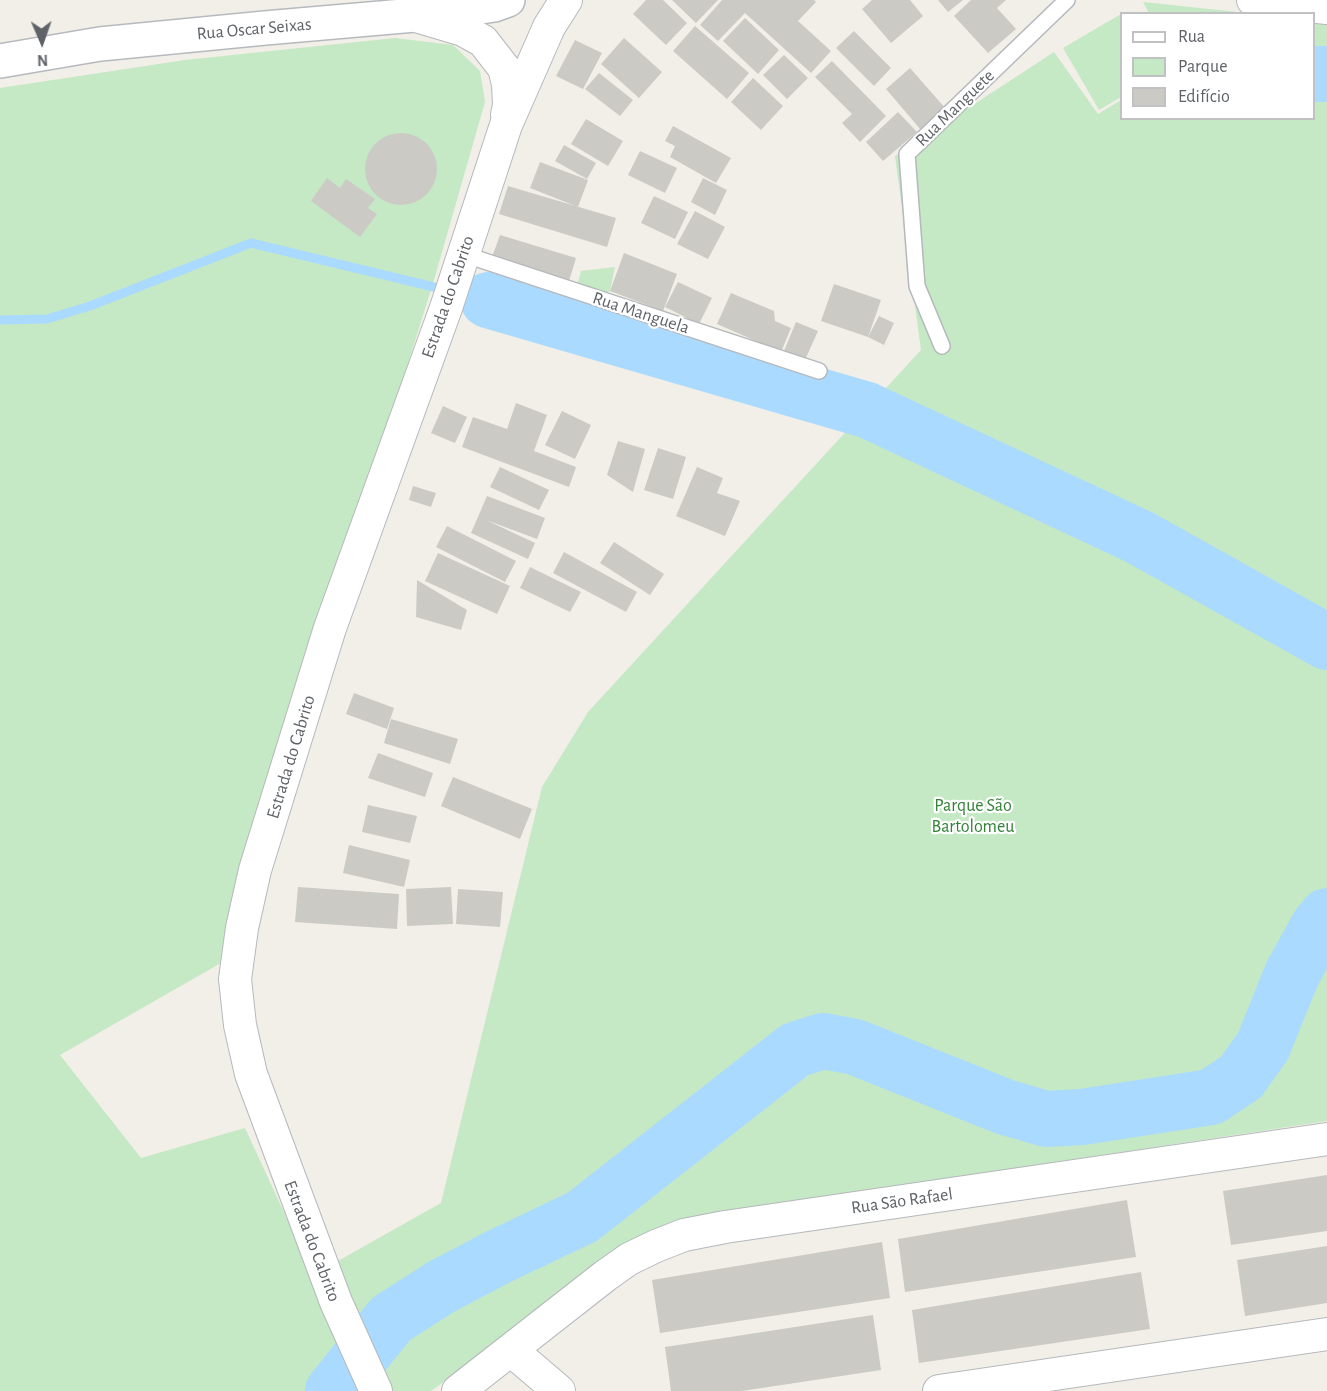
<!DOCTYPE html>
<html>
<head>
<meta charset="utf-8">
<style>
	body { margin:0 }
	#map { position:relative; width:1327px; height:1391px; overflow:hidden; background:#f1efe8; font-family:"Alegreya Sans",sans-serif }
	canvas { display:block }
	.legend { position:absolute; left:1120px; top:12px; width:195px; height:108px; box-sizing:border-box; background:#fff; border:2px solid #bfc1c3; margin:0; padding:8px 10px; list-style:none; font-size:18px; color:#5f6368 }
	.legend li { display:flex; align-items:center; gap:12px; height:30px }
	.legend b { width:30px; border:2px solid #bfc1c3 }
	.north { position:absolute; left:12px; top:12px; width:60px; height:60px; -webkit-text-stroke:4px #fff; paint-order:stroke; rotate:178deg; font-size:16px; font-weight:700; line-height:24px; text-align:center; color:#5f6368 }
	.north::after { content:''; display:block; margin:auto; width:21px; height:27px; background:#5f6368; clip-path:polygon(50% 0,100% 100%,50% 72%,0 100%) }
</style>
</head>
<body>
<div id="map">
<canvas width="1327" height="1391"></canvas>
<ul class="legend">
<li><b style="height:8px;background:#fff"></b>Rua</li>
<li><b style="height:16px;background:#c5e8c5"></b>Parque</li>
<li><b style="height:16px;background:#cccac5"></b>Edifício</li>
</ul>
<div class="north">N</div>
</div>
<script>
const ctx = document.querySelector('canvas').getContext('2d');
ctx.lineJoin = 'round';
function paint(path, color) {
  ctx.fillStyle = color;
  ctx.fill(path, 'evenodd');
}
function poly(rows) {
  const path = new Path2D();
  for (const r of rows) {
    if (r.length === 3) {
      path.moveTo(r[0] + r[2], r[1]);
      path.arc(r[0], r[1], r[2], 0, 2 * Math.PI);
      continue;
    }
    path.moveTo(r[0], r[1]);
    for (let i = 2; i < r.length; i += 2) path.lineTo(r[i], r[i + 1]);
  }
  return path;
}
function trace(path, color, width, dash) {
  ctx.strokeStyle = color;
  ctx.lineWidth = width;
  ctx.lineCap = dash ? 'butt' : 'round';
  ctx.setLineDash(dash || []);
  ctx.stroke(path);
}
function label(font, color, halo, rows, align = 'center') {
  ctx.font = font + ' "Alegreya Sans",sans-serif';
  ctx.lineWidth = 4.5;
  ctx.setLineDash([]);
  ctx.textBaseline = 'middle';
  ctx.strokeStyle = halo;
  ctx.fillStyle = color;
  for (const [text, x, y, turn = 0] of rows) {
    ctx.save();
    ctx.translate(x, y);
    ctx.rotate((+turn || 0) * Math.PI / 180);
    ctx.textAlign = isNaN(turn) ? turn : align;
    if (halo) ctx.strokeText(text, 0, 0);
    ctx.fillText(text, 0, 0);
    ctx.restore();
  }
}
const green = poly([
	[1143,2,1247,13,1149,13],
	[1121,14,1121,97,1099,110,1063,48],
	[1314,21,1327,22,1327,1121,698,1216,645,1236,431,1391,0,1391,0,88,185,60,395,38,453,45,480,71,485,102,434,280,221,963,60,1055,141,1158,245,1128,313,1275,441,1203,542,787,588,712,921,350,895,156,1054,52,1098,114,1121,100,1122,118,1314,118],
	[615,267,610,291,601,296,577,286,581,271]
]);
const stream = poly([
	[0,320,47,319,90,306,251,243,488,300]
]);
const river = poly([
	[1314,74,1327,74],
	[488,300,867,410,1139,537,1327,642],
	[333,1391,391,1319,441,1287,498,1257,582,1217,795,1050,823,1041,855,1047,1005,1107,1046,1119,1082,1117,1211,1097,1241,1077,1263,1046,1292,974,1318,927,1327,916]
]);
const building = poly([
	[646,0,663,0,687,23,666,45,633,14],
	[672,0,718,0,696,23],
	[722,0,814,0,816,2,798,21,831,51,811,73,745,13,718,41,700,25],
	[872,0,910,0,923,16,891,43,862,9],
	[938,0,963,0,948,12],
	[971,0,1006,0,997,8,1016,29,988,53,954,16],
	[745,18,779,50,758,74,723,41],
	[695,26,749,73,727,99,673,51],
	[854,31,891,68,874,86,836,48],
	[624,38,662,72,639,98,601,64],
	[575,40,602,53,583,89,556,76],
	[784,55,808,78,787,99,763,75],
	[832,61,886,116,860,142,842,123,852,114,815,77],
	[910,68,946,109,921,130,886,89],
	[599,73,633,100,620,116,585,89],
	[753,78,783,106,761,130,731,102],
	[898,112,917,132,883,161,866,142],
	[586,119,623,141,608,166,571,144],
	[673,126,731,158,716,183,670,157,675,146,665,141],
	[401,169,36],
	[564,145,596,163,587,179,555,161],
	[640,151,677,168,665,193,628,175],
	[540,162,588,180,578,207,530,188],
	[327,178,340,188,346,179,375,199,368,208,377,214,360,237,311,201],
	[703,178,727,190,715,215,691,202],
	[508,186,616,218,607,247,499,214],
	[654,196,688,212,675,239,641,223],
	[695,211,725,227,708,259,677,244],
	[500,235,576,258,569,281,492,257],
	[624,253,677,274,663,311,610,291],
	[678,282,712,298,699,324,665,307],
	[834,284,881,300,868,337,821,321],
	[731,293,774,311,775,321,791,328,781,352,717,324],
	[879,316,894,323,884,345,868,337],
	[796,322,818,331,805,360,784,351],
	[516,403,547,415,534,451,576,467,569,487,462,447,473,417,507,429],
	[443,406,467,417,455,443,431,433],
	[562,411,591,425,575,459,545,445],
	[618,441,645,449,633,492,607,475],
	[658,448,686,457,673,499,644,490],
	[500,467,549,490,539,510,490,487],
	[697,467,723,478,717,493,740,501,725,536,676,516],
	[413,486,436,493,431,507,409,500],
	[487,496,545,518,537,539,486,520,535,543,528,559,471,533],
	[447,526,516,561,505,582,436,547],
	[614,542,664,574,650,595,600,563],
	[564,552,637,592,626,612,553,573],
	[438,553,510,586,497,614,425,581],
	[530,567,581,592,570,612,520,588],
	[417,580,467,610,461,630,416,617],
	[354,693,394,708,387,729,346,714],
	[391,719,458,739,450,764,384,743],
	[378,753,433,773,425,797,368,778],
	[453,777,532,809,520,839,441,806],
	[368,805,417,816,410,843,362,832],
	[349,845,410,860,404,887,343,873],
	[298,887,399,894,397,929,295,922],
	[451,887,453,924,407,926,406,889],
	[458,889,503,892,500,927,456,924],
	[1327,1175,1327,1231,1231,1245,1223,1191],
	[1127,1200,1136,1257,905,1292,898,1239],
	[882,1242,890,1298,660,1333,652,1280],
	[1327,1246,1327,1303,1245,1316,1237,1260],
	[1141,1272,1150,1329,919,1363,912,1310],
	[873,1315,881,1370,742,1391,671,1391,665,1347]
]);
const service = poly([
	[463,254,819,371],
	[942,346,917,286,907,154,1067,0]
]);
const minor = poly([
	[1253,0,1327,8],
	[416,16,463,30,483,41,504,68,508,84,509,105,507,115],
	[511,1350,559,1391],
	[376,1391,336,1302,251,1074,240,1025,235,979,242,928,255,870,330,628,446,308,506,125,549,27,566,0],
	[458,1391,605,1276,629,1259,656,1246,684,1235,725,1227,1327,1139],
	[939,1391,1327,1334]
]);
const secondary = poly([
	[0,61,100,44,265,28,449,12,494,5,508,0]
]);
const streetNames = [
	["Rua Oscar Seixas",254,29,-5],
	["Rua Manguete",955,108,-44],
	["Estrada do Cabrito",448,297,-71],
	["Rua Manguela",641,313,18],
	["Estrada do Cabrito",291,757,-73],
	["Rua São Rafael",902,1201,-8],
	["Estrada do Cabrito",312,1241,69]
];
const parkNames = [
	["Parque São",973,806],
	["Bartolomeu",973,827]
];
paint(green, '#c5e8c5');
trace(stream, '#aadaff', 9);
trace(river, '#aadaff', 56);
paint(building, '#cccac5');
trace(service, '#b5b8bc', 18);
trace(minor, '#b5b8bc', 34);
trace(secondary, '#b6babf', 36);
trace(service, '#fff', 15);
trace(minor, '#fff', 32);
trace(secondary, '#fff', 33);
label('18px', '#5f6368', '#fff', streetNames);
label('18px', '#348238', '#fff', parkNames);
</script>
</body>
</html>
